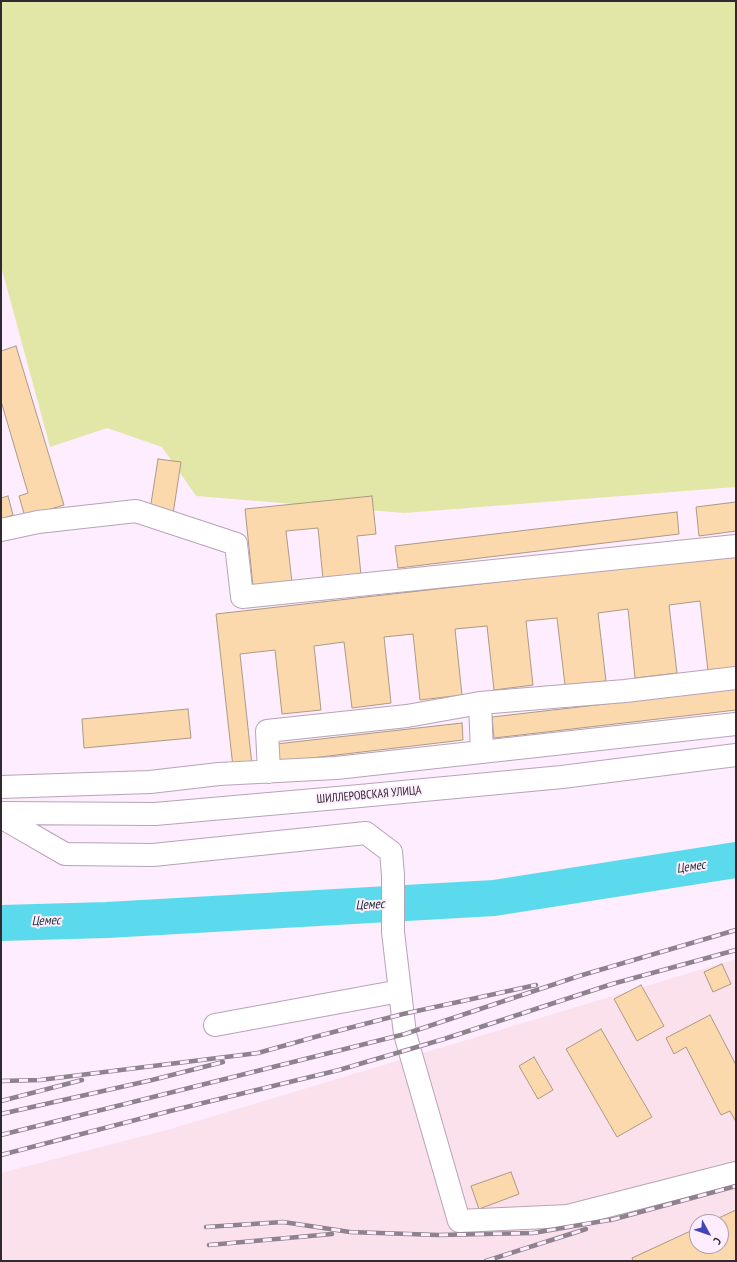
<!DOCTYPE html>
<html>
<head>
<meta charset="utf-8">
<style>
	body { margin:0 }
	#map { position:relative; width:737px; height:1262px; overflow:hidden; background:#feedfe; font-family:"PT Sans Narrow",sans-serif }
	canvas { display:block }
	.frame { position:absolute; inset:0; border:2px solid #312931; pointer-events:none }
	.north { position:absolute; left:689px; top:1214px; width:40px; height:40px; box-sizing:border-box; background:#feedfe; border:1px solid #ac9fac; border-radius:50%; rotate:130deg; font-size:11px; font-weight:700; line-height:16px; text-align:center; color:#312931 }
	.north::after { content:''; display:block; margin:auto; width:14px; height:18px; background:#4045b9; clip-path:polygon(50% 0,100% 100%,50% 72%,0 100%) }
</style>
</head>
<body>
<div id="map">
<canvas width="737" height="1262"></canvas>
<div class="frame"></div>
<div class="north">С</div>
</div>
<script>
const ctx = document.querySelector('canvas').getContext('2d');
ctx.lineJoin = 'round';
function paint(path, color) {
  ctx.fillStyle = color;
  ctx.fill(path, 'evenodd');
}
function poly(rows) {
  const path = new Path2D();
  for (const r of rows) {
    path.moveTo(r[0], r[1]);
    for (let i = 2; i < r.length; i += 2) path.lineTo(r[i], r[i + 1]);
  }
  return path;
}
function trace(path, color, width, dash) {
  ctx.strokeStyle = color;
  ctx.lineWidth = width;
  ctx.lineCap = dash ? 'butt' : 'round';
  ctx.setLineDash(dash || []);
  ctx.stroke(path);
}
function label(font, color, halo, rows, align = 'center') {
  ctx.font = font + ' "PT Sans Narrow",sans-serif';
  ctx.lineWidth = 4;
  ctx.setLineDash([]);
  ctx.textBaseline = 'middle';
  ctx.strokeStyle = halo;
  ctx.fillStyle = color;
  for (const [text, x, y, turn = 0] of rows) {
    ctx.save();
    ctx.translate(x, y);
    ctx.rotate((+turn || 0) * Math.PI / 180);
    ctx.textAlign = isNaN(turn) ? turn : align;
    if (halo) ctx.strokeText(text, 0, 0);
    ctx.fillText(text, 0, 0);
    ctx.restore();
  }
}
const industrial = poly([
	[736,959,736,1261,1,1261,1,1173,174,1128],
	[697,1222,721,1222,721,1246,697,1246]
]);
const green = poly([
	[1,1,736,1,736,487,404,513,196,496,162,447,107,428,50,447,1,266]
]);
const river = poly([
	[1,923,107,920,494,898,736,860]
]);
const building = poly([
	[16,346,64,505,25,517,19,496,28,493,1,401,1,351,16,346],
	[158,459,181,462,173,514,150,510,158,459],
	[8,496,13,515,1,519,1,498,8,496],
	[372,496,376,534,357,536,361,575,323,579,318,528,286,531,292,582,253,586,245,509,372,496],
	[736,502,736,531,699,536,696,507,736,502],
	[677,512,679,534,398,568,395,546,677,512],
	[736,555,736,668,708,671,700,601,669,605,677,673,635,678,628,609,598,613,606,681,565,685,557,618,526,621,533,685,494,690,487,626,455,629,462,695,420,700,413,634,384,637,391,703,352,708,344,642,314,646,321,710,282,714,275,650,240,654,252,765,233,767,216,614,736,555],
	[736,689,736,710,494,738,492,717,736,689],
	[188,709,191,738,84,748,82,719,188,709],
	[462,723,463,740,278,762,276,744,462,723],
	[722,964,731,984,713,992,704,972,722,964],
	[641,985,664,1026,637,1041,614,999,641,985],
	[710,1015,736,1065,736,1122,730,1111,721,1115,686,1047,674,1054,666,1038,710,1015],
	[601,1029,652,1117,617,1137,566,1049,601,1029],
	[534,1057,553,1090,538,1099,519,1066,534,1057],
	[511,1172,519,1194,479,1209,471,1186,511,1172],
	[736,1210,736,1261,633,1261,632,1258,697,1228,697,1246,721,1246,721,1222,710,1222,736,1210]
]);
const minor = poly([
	[1,530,38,522,136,511,236,544,242,597,736,546],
	[480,703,482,752],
	[269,772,267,731,407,716,480,703,625,691,736,678],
	[1,787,150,782,219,774,336,768,736,724],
	[1,813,155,814,360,796,562,777,736,755],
	[1,817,65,854,153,855,366,833,391,852,393,875,393,932,405,1034,459,1221,568,1216,736,1173],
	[215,1025,400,991]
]);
const rail = poly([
	[1,1081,40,1080,258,1053,322,1035,403,1014,536,985],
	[1,1101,82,1080],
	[1,1114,152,1080,223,1062],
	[1,1135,405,1034,579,976,736,930],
	[1,1155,170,1111,339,1070,444,1039,612,984,736,950],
	[611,1220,736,1186],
	[206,1227,283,1222,350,1232,438,1235,533,1233,615,1219],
	[209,1245,332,1234],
	[486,1261,586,1229]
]);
const streetNames = [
	["ШИЛЛЕРОВСКАЯ УЛИЦА",369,795,-5]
];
const waterNames = [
	["Цемес",691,867,-9],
	["Цемес",370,905,-3],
	["Цемес",46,921,-2]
];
paint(industrial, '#fae1ec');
paint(green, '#e2e7a8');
trace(river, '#5cdaed', 36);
paint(building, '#fbd9ad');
trace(building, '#ab9a84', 1);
trace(minor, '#b7a3b7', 24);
trace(minor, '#fff', 22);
trace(rail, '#8e828e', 4.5);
trace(rail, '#feedfe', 3, [9]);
label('12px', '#312931', '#feedfe', streetNames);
label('italic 13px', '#192f33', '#feedfe', waterNames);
</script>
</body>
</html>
